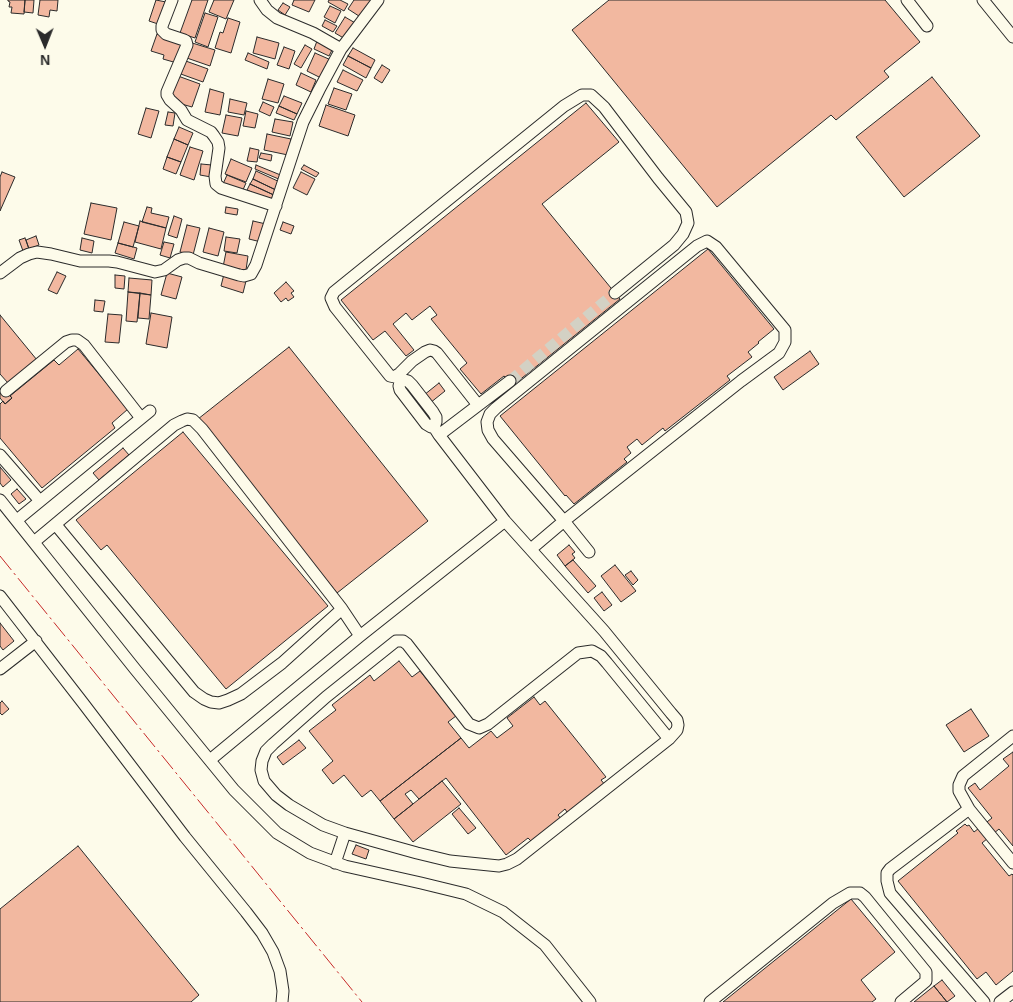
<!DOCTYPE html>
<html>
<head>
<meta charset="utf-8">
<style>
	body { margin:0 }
	#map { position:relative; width:1013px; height:1002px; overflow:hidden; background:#fdfbea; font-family:Helvetica,sans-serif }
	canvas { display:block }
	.north { position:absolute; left:20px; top:20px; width:50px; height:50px; -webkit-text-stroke:4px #fdfbea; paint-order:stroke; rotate:179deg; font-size:14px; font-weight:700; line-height:20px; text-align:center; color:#2b2b2b }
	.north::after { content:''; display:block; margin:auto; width:18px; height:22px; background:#2b2b2b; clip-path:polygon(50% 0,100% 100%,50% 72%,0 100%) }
</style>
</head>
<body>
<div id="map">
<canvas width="1013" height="1002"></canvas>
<div class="north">N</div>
</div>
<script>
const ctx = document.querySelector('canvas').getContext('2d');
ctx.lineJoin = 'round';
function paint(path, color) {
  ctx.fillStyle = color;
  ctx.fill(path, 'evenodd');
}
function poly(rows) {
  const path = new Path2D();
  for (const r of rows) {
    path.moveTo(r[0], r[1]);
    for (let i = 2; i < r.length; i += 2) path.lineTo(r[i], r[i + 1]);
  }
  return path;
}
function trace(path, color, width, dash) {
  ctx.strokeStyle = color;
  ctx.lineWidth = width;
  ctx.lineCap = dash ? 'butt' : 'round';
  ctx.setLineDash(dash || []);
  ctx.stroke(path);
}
const building = poly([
	[8,0,25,0,24,14,11,13,12,7,9,7,10,2,8,1,8,0],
	[25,0,34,0,33,13,24,12,25,0],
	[40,0,58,0,57,11,50,10,49,17,38,15,40,0],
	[156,0,166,2,158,24,149,21,156,0],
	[192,0,208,0,195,38,180,33,192,0],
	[214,0,234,0,226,19,209,12,214,0],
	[294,0,315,0,309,12,292,5,294,0],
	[329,0,340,0,348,4,344,11,328,2,329,0],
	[354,0,373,0,362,18,348,9,354,0],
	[609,0,885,0,920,42,884,71,889,77,836,120,831,115,717,207,572,30,609,0],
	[283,3,290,7,285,15,278,10,283,3],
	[330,6,341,11,335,23,324,17,330,6],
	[205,13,218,17,208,47,195,42,205,13],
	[345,17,357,24,347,40,335,33,345,17],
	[228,18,240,22,231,53,215,48,220,32,223,33,228,18],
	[325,20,337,26,333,32,322,26,325,20],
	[157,34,184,43,177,63,163,59,164,55,151,51,157,34],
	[257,37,279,43,275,59,253,53,257,37],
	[317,41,333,48,329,56,314,49,317,41],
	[189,42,215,50,210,66,184,57,189,42],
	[305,45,312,49,301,68,294,64,305,45],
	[284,47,295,51,289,69,277,65,284,47],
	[353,48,375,60,371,68,348,56,353,48],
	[248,53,269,62,267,69,245,60,248,53],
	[315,53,331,60,323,79,307,71,315,53],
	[348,56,371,68,366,78,343,65,348,56],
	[183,60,208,69,203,82,178,73,183,60],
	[382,65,390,70,382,83,374,78,382,65],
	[343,70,363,80,357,91,337,82,343,70],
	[301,73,316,80,311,92,296,85,301,73],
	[178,76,200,84,192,107,178,103,179,100,171,97,178,76],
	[932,77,980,136,904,197,856,137,932,77],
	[268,79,284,84,278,103,262,99,268,79],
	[334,88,352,94,346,110,328,104,334,88],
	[210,89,224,93,220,115,205,112,210,89],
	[284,96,302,103,297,114,279,106,284,96],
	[230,99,247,103,244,115,228,112,230,99],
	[263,102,274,107,270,116,259,111,263,102],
	[586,103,619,142,542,204,620,299,512,386,510,381,504,376,481,394,460,369,467,363,431,319,437,315,430,306,412,320,406,313,393,324,414,350,406,356,385,331,373,340,341,300,586,103],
	[326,105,355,115,348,136,319,126,326,105],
	[279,106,297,114,294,120,276,113,279,106],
	[146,108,159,111,151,138,138,134,146,108],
	[246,111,258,114,255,128,243,126,246,111],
	[168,112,175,113,173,126,165,125,168,112],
	[226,115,242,118,238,136,222,133,226,115],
	[275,119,293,122,290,136,272,132,275,119],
	[179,127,193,133,188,145,174,139,179,127],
	[267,134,291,139,288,155,264,150,267,134],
	[174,139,188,145,181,162,167,157,174,139],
	[190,147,203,151,194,180,180,175,190,147],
	[250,148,259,150,257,162,247,161,250,148],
	[261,153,272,155,271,161,259,158,261,153],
	[167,157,181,162,176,174,163,169,167,157],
	[231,159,252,168,246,182,225,174,231,159],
	[201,164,212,165,211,177,200,175,201,164],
	[256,165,283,176,281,180,255,169,256,165],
	[304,165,319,173,316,177,301,169,304,165],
	[256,171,282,183,278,191,253,179,256,171],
	[2,172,15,177,0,211,0,177,2,172],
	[301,172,315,179,307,195,293,188,301,172],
	[227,175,246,183,242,192,223,184,227,175],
	[253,179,278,191,276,196,250,184,253,179],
	[250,184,276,196,273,202,247,190,250,184],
	[91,203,117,208,111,240,84,234,91,203],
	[147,207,152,208,151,213,169,217,166,228,142,222,147,207],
	[226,207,238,209,237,215,225,213,226,207],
	[174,216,182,219,177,238,168,235,174,216],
	[140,221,166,228,161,249,135,242,140,221],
	[253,221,266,224,261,242,249,239,253,221],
	[124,222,139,226,133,247,118,243,124,222],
	[283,222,294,226,291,234,280,230,283,222],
	[187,225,200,228,193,255,180,252,187,225],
	[209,228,224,232,218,256,203,252,209,228],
	[36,236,39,245,29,249,26,240,36,236],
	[226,237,240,239,237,253,224,251,226,237],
	[25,238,29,249,23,251,19,240,25,238],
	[82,238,94,241,92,253,80,250,82,238],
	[164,242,174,244,170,258,160,255,164,242],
	[118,243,137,248,134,259,115,253,118,243],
	[708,249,774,329,758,342,759,343,748,352,752,357,727,376,730,380,665,431,663,428,642,445,637,439,627,447,631,453,624,459,627,462,574,504,566,495,565,496,500,416,708,249],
	[226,252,248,256,246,270,223,267,226,252],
	[57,272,66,276,57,294,48,290,57,272],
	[167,273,182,277,176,299,161,295,167,273],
	[224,274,246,281,243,293,221,286,224,274],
	[115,275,125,276,124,289,115,288,115,275],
	[129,278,152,280,151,295,128,292,129,278],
	[286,282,294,291,291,293,294,297,288,301,286,298,281,302,274,293,286,282],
	[128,292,140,293,137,322,126,321,128,292],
	[140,293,151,295,149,319,138,318,140,293],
	[95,300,105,301,103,312,94,311,95,300],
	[151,313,172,317,167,348,146,344,151,313],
	[108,314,122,315,119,343,105,342,108,314],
	[0,315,37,360,8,383,0,374,0,315],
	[289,347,428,521,337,593,198,419,289,347],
	[78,349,128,409,112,423,115,428,42,488,0,438,0,404,3,401,5,404,12,398,10,396,54,360,59,365,78,349],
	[810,351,819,364,783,390,774,377,810,351],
	[439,383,445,391,430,403,424,395,439,383],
	[3,387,12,398,5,404,0,398,0,389,3,387],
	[183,432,328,606,226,689,107,545,101,550,76,520,183,432],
	[123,448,129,455,99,480,93,473,123,448],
	[0,467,11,480,3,487,0,483,0,467],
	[17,489,26,499,19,504,11,494,17,489],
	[569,545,575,552,572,554,575,558,565,566,557,555,569,545],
	[573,560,596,586,588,593,565,566,573,560],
	[615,565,636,591,621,602,601,576,615,565],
	[631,571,638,580,633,585,625,575,631,571],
	[602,592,612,605,604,611,594,598,602,592],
	[0,623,14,641,3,650,0,646,0,623],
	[399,661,412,677,420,671,456,716,448,722,461,738,380,801,371,790,362,797,344,775,333,784,322,770,333,761,309,731,336,710,332,705,370,675,374,681,399,661],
	[534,697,540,705,545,701,606,777,601,780,606,786,569,815,565,809,558,815,562,820,533,843,528,838,506,855,446,778,419,799,411,790,405,794,413,804,394,819,380,801,461,738,469,748,491,731,497,738,513,726,507,718,534,697],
	[2,701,9,709,2,715,0,713,0,703,2,701],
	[971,709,989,736,964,752,946,725,971,709],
	[299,740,306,748,283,765,277,757,299,740],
	[1013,752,1013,846,999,829,982,843,1009,876,1012,874,1013,875,1013,971,996,985,986,972,977,979,898,881,958,833,956,831,965,824,967,826,969,825,974,832,992,818,968,788,975,783,980,790,1009,766,1003,759,1013,752],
	[442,781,461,804,413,842,394,819,442,781],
	[459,808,476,828,468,834,452,814,459,808],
	[356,845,369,850,366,859,352,854,356,845],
	[78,846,199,995,191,1002,0,1002,0,909,78,846],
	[851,899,895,952,861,980,876,999,872,1002,723,1002,851,899],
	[942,980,955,996,947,1002,934,986,942,980],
	[934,986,947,1002,914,1002,934,986]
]);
const minorTunnel = poly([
	[510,381,615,293]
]);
const minor = poly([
	[172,0,162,26,162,30,166,34,184,40,186,41,187,45,167,92,167,95,170,100,181,110,187,120,211,132,214,136,218,142,219,148,215,176,216,184,221,188,276,206],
	[260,0,267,10,277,18,313,33,341,49],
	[907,0,927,26],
	[983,0,1013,37],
	[0,273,20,258,29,254,37,252,51,254,80,261,109,261,117,262,155,272,164,270,178,260,184,258,189,258,199,263,239,275,244,276,251,274,256,265,303,122,319,90,341,49,378,0],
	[397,375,401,379,408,381,412,385,433,412,436,417,436,422,434,427],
	[401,379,399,386,400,390,426,424,431,427,434,427,439,435,510,381],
	[6,391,66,342,72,340,77,340,84,345,141,418],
	[478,405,437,353,434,351,430,350,425,352,412,361,400,373,395,377,390,376,335,307,331,298,334,292,564,106,582,95,591,95,604,107,658,178,686,212,688,223,683,234,674,245,615,293],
	[439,435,505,521,604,631,671,713,677,720,678,725,677,730,669,739,517,859,507,864,499,866,450,861,417,853,345,833,323,825,289,805,276,795,264,781,261,770,262,761,266,751,273,744,326,697,396,641,403,641,407,644,469,724,479,728,488,724,578,653,592,651,601,656,607,663,669,739],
	[0,455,40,501],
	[0,500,135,669,234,790,277,833,310,853,345,866,421,883,466,894,503,912,545,945,590,1002],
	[17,520,150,411],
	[56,525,194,692,204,699,211,702,219,703,228,700,241,694,282,663,342,609],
	[34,542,174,425,182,421,187,419,193,420,202,429,342,609,360,636],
	[531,549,564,521,741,381,779,353,785,342,785,330,716,247,707,241,697,246,496,408,490,414,487,422,488,430,493,439,564,521,589,552],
	[0,596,83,703,185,837,246,912,262,933,273,952,280,971,283,991,282,1002],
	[0,669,36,641],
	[210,760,360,636,505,521],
	[969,809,1013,863],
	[335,863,345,833],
	[710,1002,833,903,850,893,860,893,865,897,926,972,926,981,901,1002],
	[984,1002,890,893,887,881,887,873,890,869,969,809,959,791,959,785,963,776,1013,736],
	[1000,1002,1013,992]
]);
const power = poly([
	[0,556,362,1002]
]);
paint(building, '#f2b8a0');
trace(building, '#2b2b2b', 1);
trace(minorTunnel, '#d3d1c4', 11, [11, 5.5]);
trace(minor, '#2b2b2b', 13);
trace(minor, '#fdfbea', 11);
trace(power, '#c62828', 1, [18, 4, 2.5, 4]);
</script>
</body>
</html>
